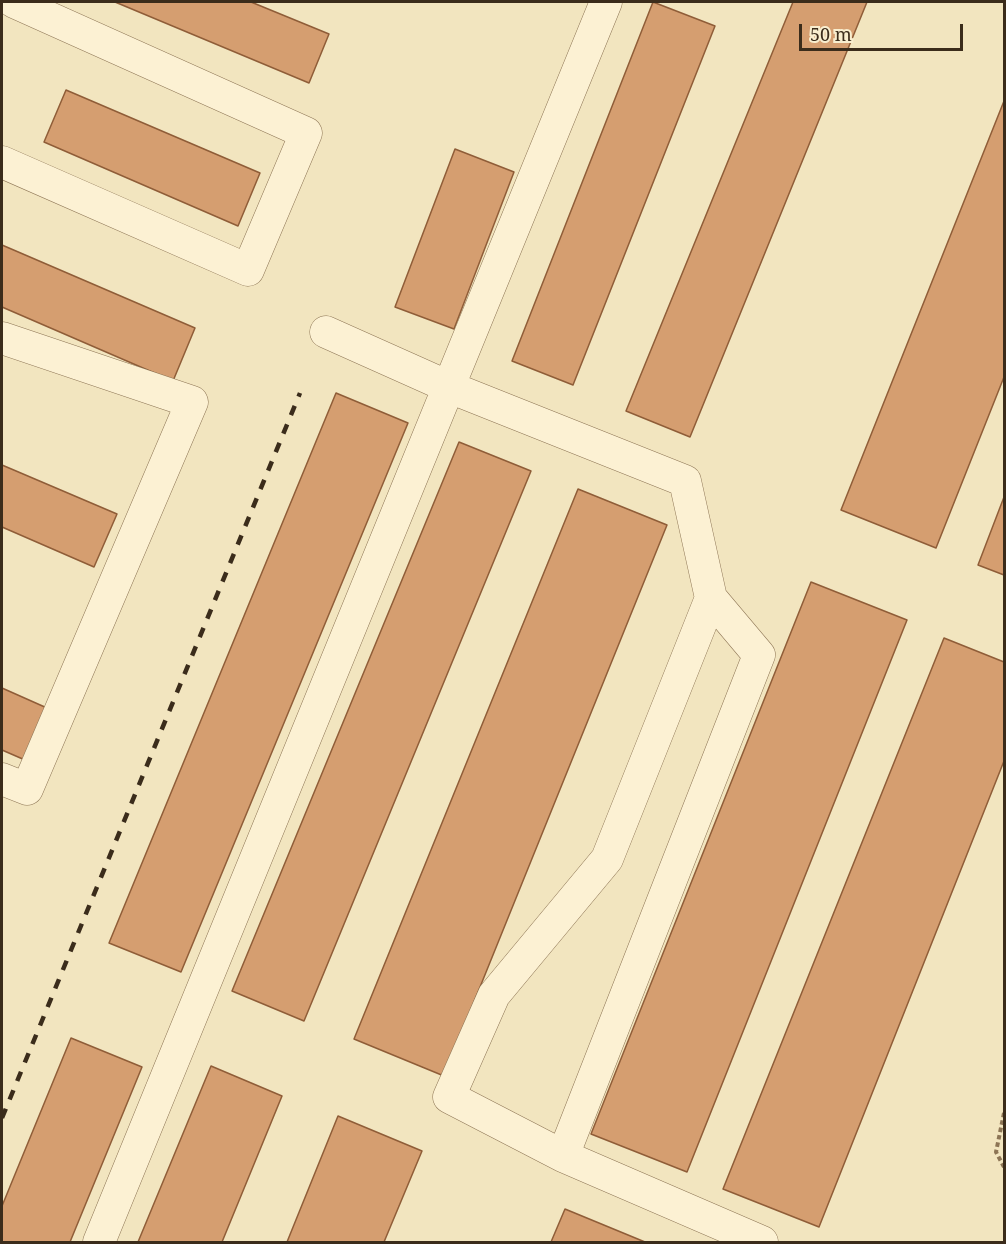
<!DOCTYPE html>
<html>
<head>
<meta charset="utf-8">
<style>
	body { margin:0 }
	#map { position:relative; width:1006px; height:1244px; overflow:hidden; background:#f2e5bf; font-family:"Noto Serif",serif }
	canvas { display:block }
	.frame { position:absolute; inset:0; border:3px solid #3b2c1b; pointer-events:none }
	.scale { position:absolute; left:799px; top:24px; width:164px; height:27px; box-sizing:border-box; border:3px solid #3b2c1b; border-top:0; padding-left:8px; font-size:18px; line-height:21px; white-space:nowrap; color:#3b2c1b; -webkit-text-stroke:4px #f9eecf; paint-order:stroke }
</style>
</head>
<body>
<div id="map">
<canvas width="1006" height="1244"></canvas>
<div class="frame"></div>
<div class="scale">50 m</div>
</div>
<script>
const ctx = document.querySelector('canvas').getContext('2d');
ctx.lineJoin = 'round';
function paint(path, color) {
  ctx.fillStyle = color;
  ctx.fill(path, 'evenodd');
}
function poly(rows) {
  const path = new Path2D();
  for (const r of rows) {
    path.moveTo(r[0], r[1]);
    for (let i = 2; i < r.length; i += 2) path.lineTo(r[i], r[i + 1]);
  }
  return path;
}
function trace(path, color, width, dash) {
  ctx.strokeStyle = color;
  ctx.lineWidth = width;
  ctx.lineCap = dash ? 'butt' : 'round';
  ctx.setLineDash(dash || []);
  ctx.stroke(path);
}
const building = poly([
	[115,2,251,2,329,34,309,83,115,2],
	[653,2,715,26,573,385,512,361,653,2],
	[793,2,867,2,690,437,626,411,793,2],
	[66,90,260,173,238,226,44,142,66,90],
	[1004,101,1004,377,936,548,841,510,1004,101],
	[455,149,514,172,454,329,395,307,455,149],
	[2,245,195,328,173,381,2,307,2,245],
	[336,393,408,423,181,972,109,943,336,393],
	[459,442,531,471,304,1021,232,991,459,442],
	[2,465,117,514,94,567,2,527,2,465],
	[578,489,667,525,444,1076,354,1039,578,489],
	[1004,497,1004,575,978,565,1004,497],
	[811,582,907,620,687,1172,591,1134,811,582],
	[944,638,1004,662,1004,761,819,1227,723,1189,944,638],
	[2,688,47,708,25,760,2,750,2,688],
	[71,1038,142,1067,70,1242,2,1242,2,1206,71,1038],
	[211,1066,282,1096,222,1242,138,1242,211,1066],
	[338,1116,422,1151,384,1242,287,1242,338,1116],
	[565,1209,645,1242,551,1242,565,1209]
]);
const path = poly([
	[1004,1113,996,1152,1004,1167]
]);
const minor = poly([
	[2,162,248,270,306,133,14,2],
	[326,332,449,387,685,481,711,598,607,859,494,995,449,1097,563,1156,759,655,711,598],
	[2,338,192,402,27,789,2,779],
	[563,1156,762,1242],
	[99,1242,606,2]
]);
const rail = poly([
	[2,1118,300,393]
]);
paint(building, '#d59e70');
trace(building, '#8f5d38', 1.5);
trace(minor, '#8d7555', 33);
trace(path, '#8d7555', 4, [4.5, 3]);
trace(minor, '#fcf1d3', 32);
trace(rail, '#3b2c1b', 4.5, [10, 10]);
</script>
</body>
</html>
